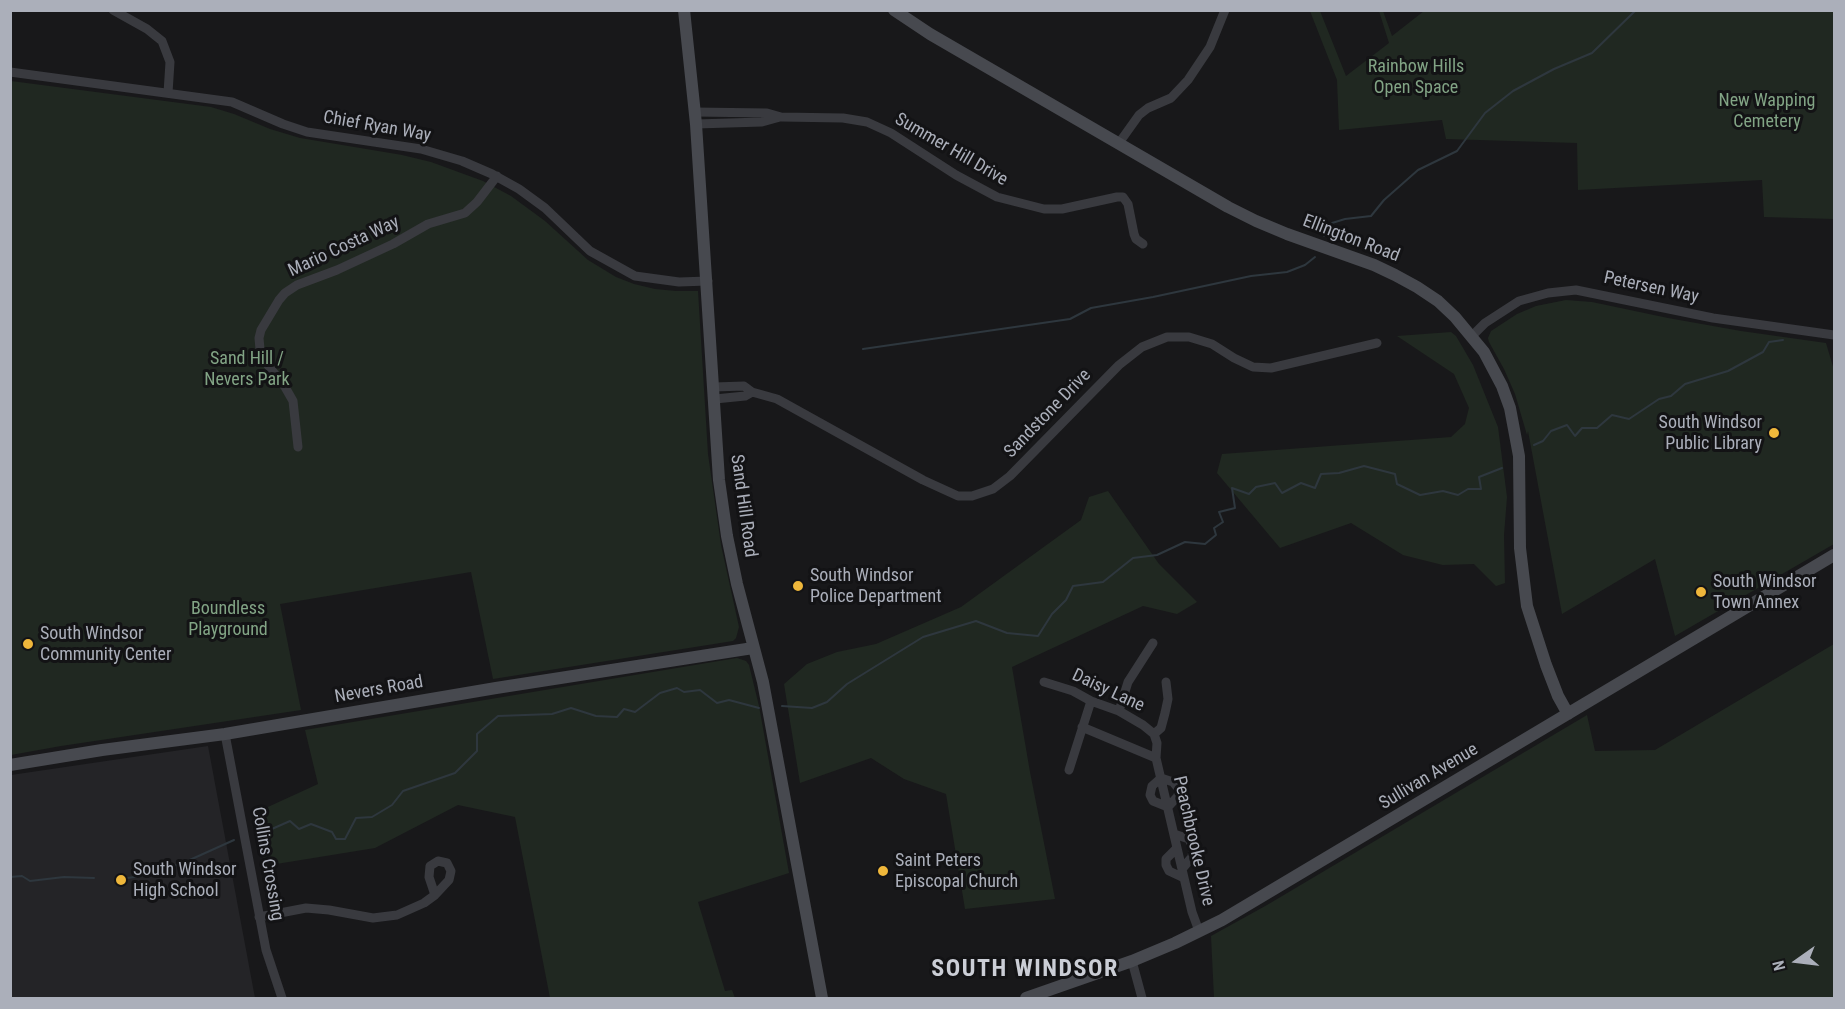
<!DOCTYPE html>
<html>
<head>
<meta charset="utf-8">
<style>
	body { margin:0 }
	#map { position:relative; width:1845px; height:1009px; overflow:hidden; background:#18181a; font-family:"Roboto Condensed",sans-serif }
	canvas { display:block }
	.frame { position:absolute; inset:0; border:12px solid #abafba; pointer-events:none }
	.north { position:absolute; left:1767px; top:931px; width:60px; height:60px; -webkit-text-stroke:4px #131315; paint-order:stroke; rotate:256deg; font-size:16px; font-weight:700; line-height:24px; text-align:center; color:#abafba }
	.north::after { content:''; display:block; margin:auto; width:21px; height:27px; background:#abafba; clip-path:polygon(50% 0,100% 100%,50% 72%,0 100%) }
</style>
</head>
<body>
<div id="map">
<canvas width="1845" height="1009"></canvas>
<div class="frame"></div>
<div class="north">N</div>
</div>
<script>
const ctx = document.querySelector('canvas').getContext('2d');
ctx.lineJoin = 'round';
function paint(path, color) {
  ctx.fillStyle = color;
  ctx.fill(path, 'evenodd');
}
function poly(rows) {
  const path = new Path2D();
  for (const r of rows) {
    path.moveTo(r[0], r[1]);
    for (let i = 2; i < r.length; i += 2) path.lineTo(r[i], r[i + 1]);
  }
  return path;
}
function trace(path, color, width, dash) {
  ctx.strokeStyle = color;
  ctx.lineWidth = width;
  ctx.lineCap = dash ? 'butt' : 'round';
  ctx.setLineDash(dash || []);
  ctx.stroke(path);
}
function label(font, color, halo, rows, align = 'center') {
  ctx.font = font + ' "Roboto Condensed",sans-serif';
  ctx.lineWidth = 6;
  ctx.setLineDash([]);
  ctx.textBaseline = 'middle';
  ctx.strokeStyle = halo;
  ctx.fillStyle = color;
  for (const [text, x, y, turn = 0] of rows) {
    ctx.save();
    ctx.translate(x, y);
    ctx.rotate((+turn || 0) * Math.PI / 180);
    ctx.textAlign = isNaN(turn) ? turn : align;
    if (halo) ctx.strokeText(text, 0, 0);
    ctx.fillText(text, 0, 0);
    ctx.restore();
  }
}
const built = poly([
	[208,746,255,998,11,998,11,775]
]);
const green = poly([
	[1310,11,1320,11,1346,76,1389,43,1379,11,1383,11,1392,36,1424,11,1834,11,1834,219,1764,217,1762,180,1578,190,1577,143,1446,139,1442,120,1339,130,1337,80],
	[11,81,211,107,234,114,270,129,300,138,402,155,431,162,483,181,511,196,545,221,588,260,616,277,634,284,655,289,676,291,698,291,708,454,721,545,739,627,736,638,733,641,493,679,471,572,280,604,301,710,61,746,11,755],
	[1566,300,1592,302,1668,318,1741,331,1826,343,1834,370,1834,544,1675,636,1655,559,1562,614,1528,431,1527,435,1515,394,1504,369,1489,342,1488,338,1491,331,1517,314,1536,306],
	[1451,332,1456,336,1473,365,1498,427,1507,497,1504,535,1505,583,1496,586,1474,564,1443,565,1403,555,1351,523,1280,548,1217,473,1222,454,1451,437,1465,424,1469,408,1454,374,1397,336],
	[1108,491,1159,564,1197,602,1177,614,1143,606,1012,667,1030,772,1055,899,965,909,946,794,904,779,871,758,800,783,784,684,807,664,837,652,876,644,961,607,1081,520,1089,497],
	[1834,644,1834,998,1214,998,1211,936,1267,905,1587,715,1595,751,1655,750],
	[737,658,746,661,749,665,759,706,789,873,698,902,725,991,732,990,735,998,550,998,515,817,458,805,375,848,264,866,257,812,318,784,305,730]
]);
const stream = poly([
	[1324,236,1332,223,1345,219,1371,216,1384,200,1418,170,1457,151,1485,113,1513,91,1554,69,1592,53,1636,10],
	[863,349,1070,319,1091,308,1153,297,1251,276,1287,272,1305,265,1315,257],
	[1534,445,1543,441,1551,431,1567,425,1575,436,1582,428,1597,428,1612,415,1629,419,1659,399,1671,396,1685,384,1728,371,1763,352,1769,342,1783,340],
	[782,706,812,708,827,702,847,684,923,637,976,621,1007,633,1038,636,1052,614,1066,600,1073,586,1103,582,1133,558,1157,555,1185,542,1205,544,1216,535,1214,528,1223,522,1219,512,1235,508,1232,488,1249,494,1256,487,1275,483,1282,493,1301,483,1315,488,1321,474,1339,473,1364,466,1395,474,1397,484,1420,495,1443,491,1458,495,1468,489,1481,489,1479,477,1502,468],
	[256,836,290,821,299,829,311,824,332,832,336,839,345,839,356,818,372,817,392,805,403,791,455,773,477,751,477,734,498,716,552,714,571,708,596,716,617,717,624,709,635,712,660,693,677,688,684,692,700,690,717,703,729,700,759,708],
	[10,877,22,876,30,881,64,877,94,878],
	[127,878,142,876,183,863,234,840]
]);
const street = poly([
	[113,10,147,29,162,41,170,62,168,93],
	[10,72,232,102,283,124,307,132,421,149,462,161,492,174,519,189,545,208,590,251,635,276,679,282,708,281],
	[695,112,767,113,781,117,843,118,867,122,891,133,956,175,997,197,1044,209,1062,209,1117,197,1123,197,1128,204,1134,234,1136,239,1143,244],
	[696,124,762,122,780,117],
	[1119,143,1139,115,1148,108,1171,98,1188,80,1210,47,1225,10],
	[1472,336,1485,323,1519,301,1548,293,1576,290,1713,318,1834,335],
	[714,387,744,386,752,392,777,399,923,480,958,496,972,496,993,489,1010,476,1119,365,1142,347,1167,337,1189,337,1212,344,1234,358,1253,367,1271,368,1377,343],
	[715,399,745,396,752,392],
	[298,447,293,401,285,387,267,364,260,349,259,338,261,330,279,300,285,293,297,285,337,270,393,244,428,224,465,213,477,202,497,176],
	[1044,682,1073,691,1091,701,1119,711,1143,725,1154,734],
	[1119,711,1128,682,1153,643],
	[1082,727,1156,758],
	[225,734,266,950,282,998],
	[1154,734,1157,743,1156,758,1192,912,1199,931],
	[1154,734,1161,728,1165,713,1168,699,1166,682],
	[1069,770,1091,701],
	[1161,778,1173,782,1179,789,1178,796,1168,807,1153,801,1150,795,1152,786,1161,778],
	[1174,834,1189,839,1193,848,1192,857,1182,869],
	[1177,848,1166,859,1166,865,1169,871,1184,878],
	[259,917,306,908,329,910,373,918,397,915,424,903,435,895,449,880,451,871,447,863,438,861,430,866,429,877,435,895],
	[1132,961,1142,998]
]);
const secondary = poly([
	[684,10,696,124,719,480,727,536,737,584,763,682,822,998],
	[894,10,930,34,1228,207,1256,221,1287,234,1374,265,1395,275,1417,287,1438,301,1455,317,1484,352,1502,386,1510,408,1519,456,1520,548,1527,606,1546,665,1558,696,1568,714],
	[10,765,102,750,225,734,496,688,753,648],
	[1026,998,1132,961,1175,943,1222,920,1834,555]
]);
const markers = [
	[1774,433,6,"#efb73b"],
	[798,586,6,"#efb73b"],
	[1701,592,6,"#efb73b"],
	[28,644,6,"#efb73b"],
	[883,871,6,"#efb73b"],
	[121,880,6,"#efb73b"]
];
const parkNames = [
	["Rainbow Hills",1416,67],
	["Open Space",1416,88],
	["New Wapping",1767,101],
	["Cemetery",1767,122],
	["Sand Hill /",247,359],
	["Nevers Park",247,380],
	["Boundless",228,609],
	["Playground",228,630]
];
const streetNames = [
	["Chief Ryan Way",377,127,10],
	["Summer Hill Drive",951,150,30],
	["Ellington Road",1351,239,21],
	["Mario Costa Way",344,247,-25],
	["Petersen Way",1651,288,12],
	["Sandstone Drive",1048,414,-46],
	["Sand Hill Road",743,506,82],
	["Nevers Road",379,690,-10],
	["Daisy Lane",1108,691,25],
	["Sullivan Avenue",1429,777,-31],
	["Peachbrooke Drive",1193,841,77],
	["Collins Crossing",267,864,80]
];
const poiNames = [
	["South Windsor",1762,423,"right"],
	["Public Library",1762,444,"right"],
	["South Windsor",810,576],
	["Police Department",810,597],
	["South Windsor",1713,582],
	["Town Annex",1713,603],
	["South Windsor",40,634],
	["Community Center",40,655],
	["Saint Peters",895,861],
	["Episcopal Church",895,882],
	["South Windsor",133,870],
	["High School",133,891]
];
const districtNames = [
	["SOUTH WINDSOR",1025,970]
];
paint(built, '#242427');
paint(green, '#202821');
trace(stream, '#2e373e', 2);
trace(street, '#393a3f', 9);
trace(secondary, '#47494f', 12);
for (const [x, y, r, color] of markers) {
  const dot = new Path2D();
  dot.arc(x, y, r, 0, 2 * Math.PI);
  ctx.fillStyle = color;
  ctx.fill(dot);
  trace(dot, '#131315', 2);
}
label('18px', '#82a485', '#131315', parkNames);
label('18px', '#abafba', '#131315', streetNames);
label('18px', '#abafba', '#131315', poiNames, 'left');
ctx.letterSpacing = '1.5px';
label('bold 24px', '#cbced6', '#131315', districtNames);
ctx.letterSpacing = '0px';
</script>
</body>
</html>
